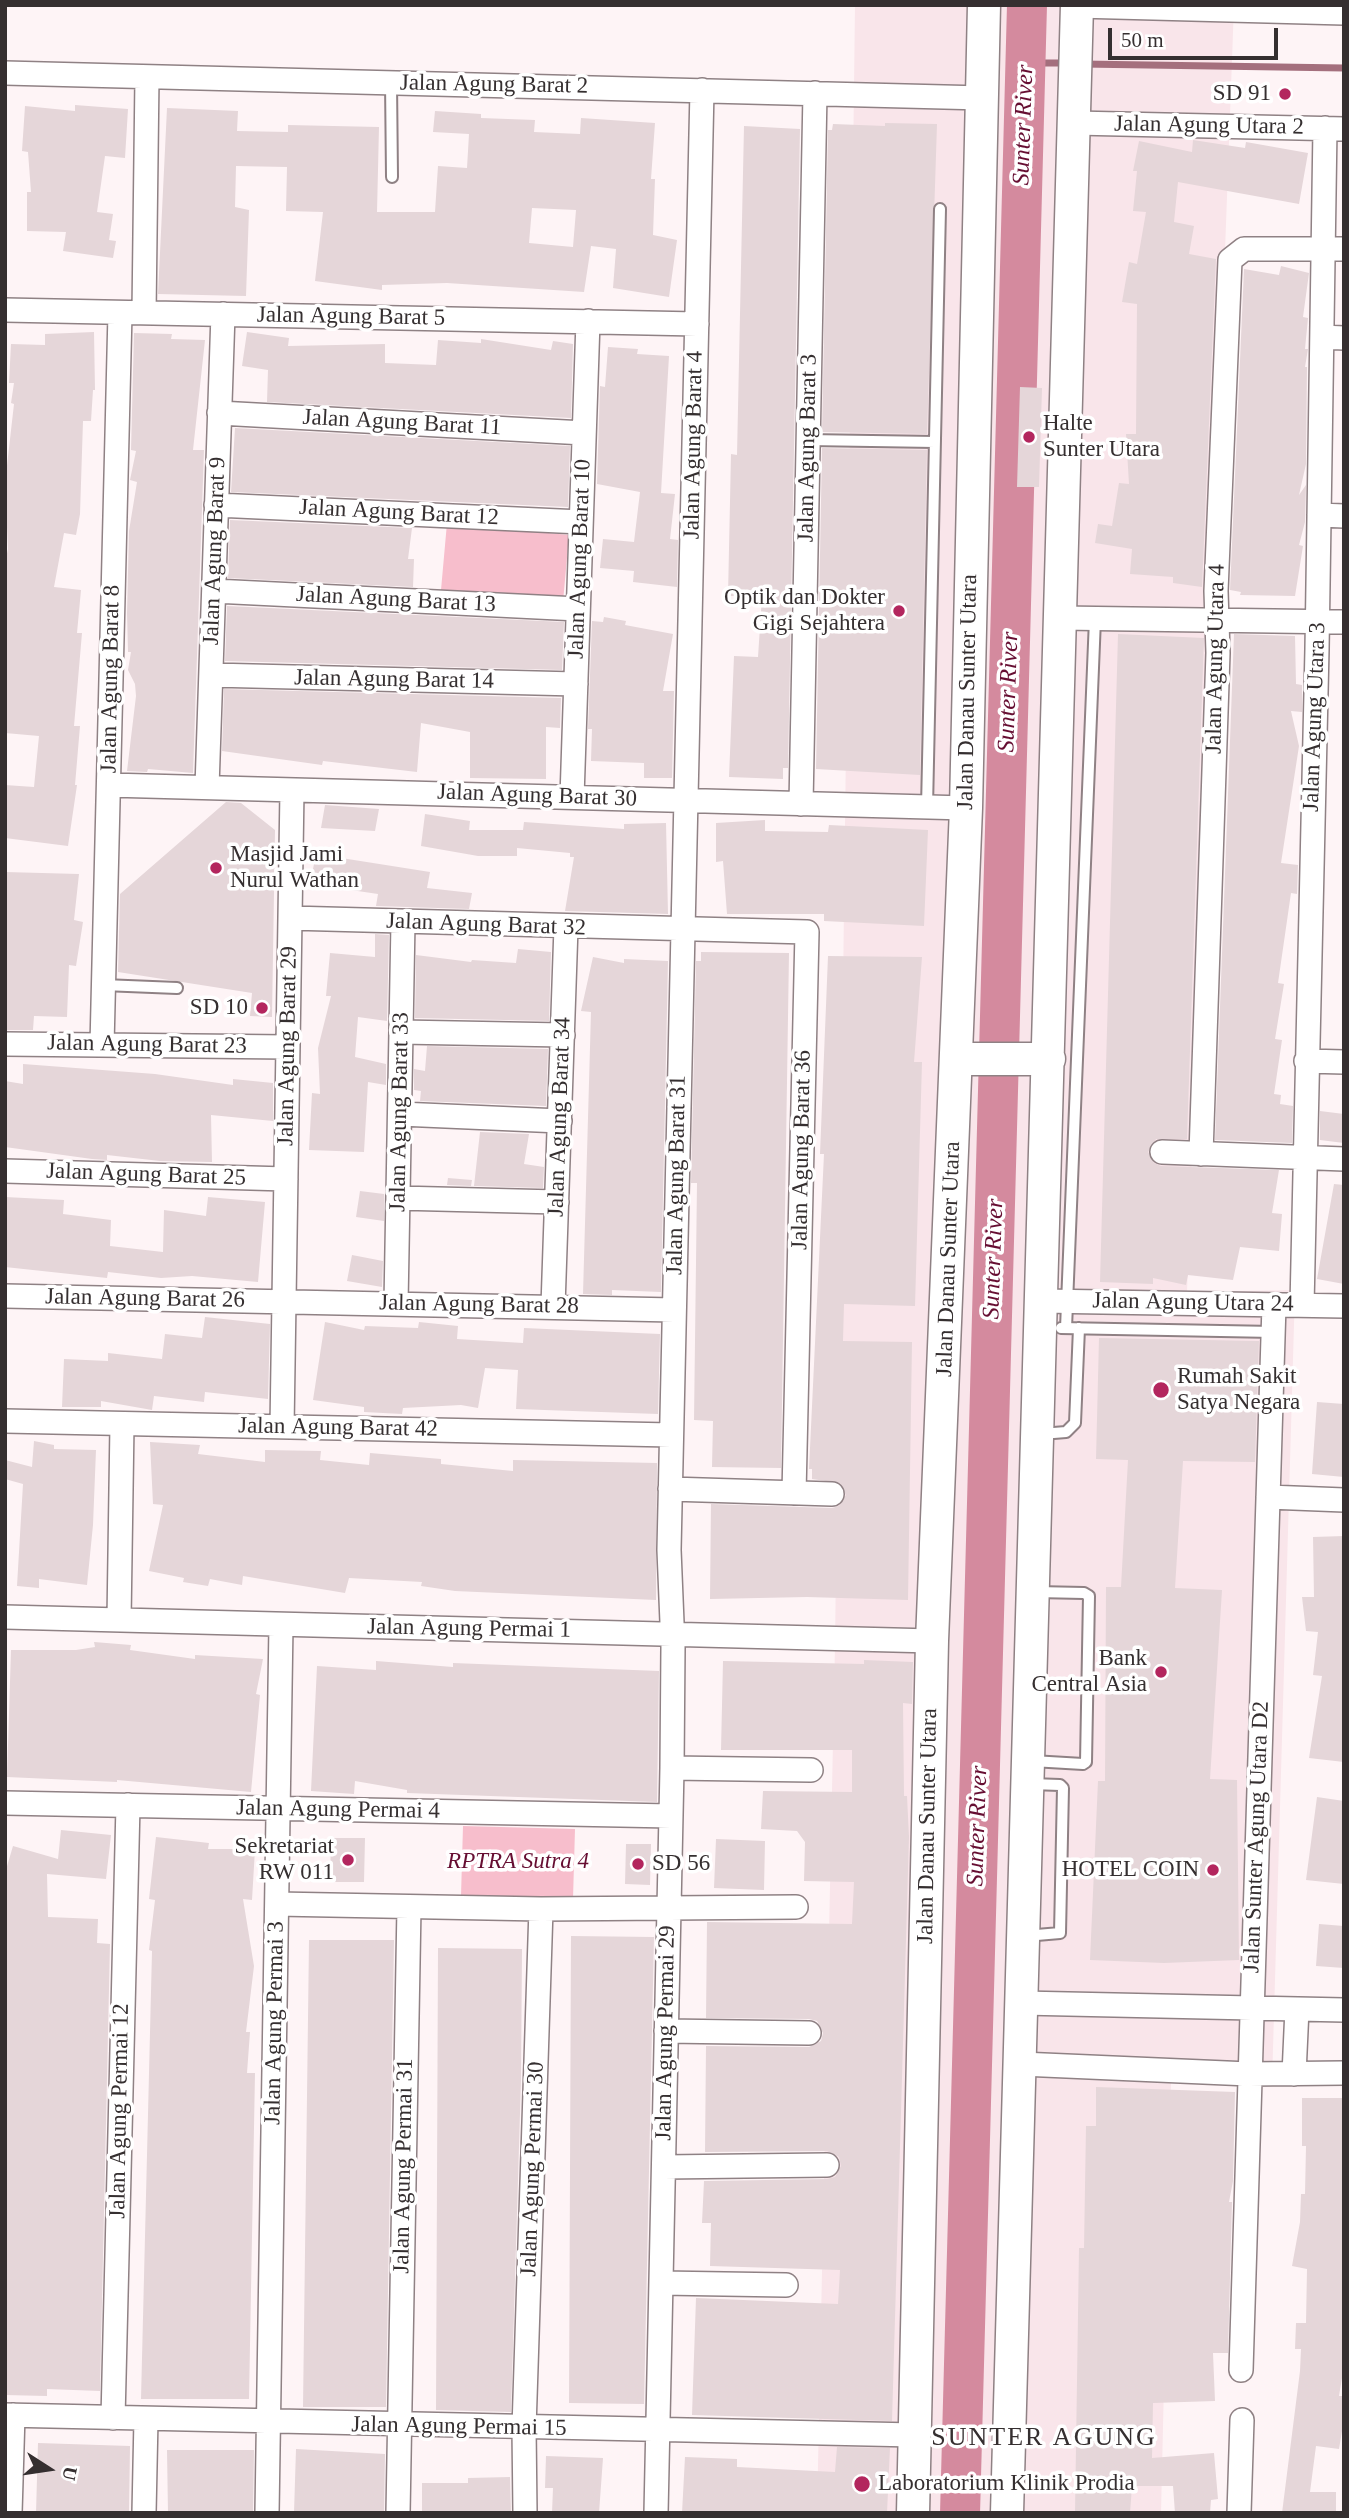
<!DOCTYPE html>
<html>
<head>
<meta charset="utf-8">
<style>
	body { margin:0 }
	#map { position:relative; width:1349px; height:2518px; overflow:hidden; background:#fef4f6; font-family:"Times New Roman",serif }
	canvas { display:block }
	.frame { position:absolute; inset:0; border:7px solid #352f30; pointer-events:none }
	.north { position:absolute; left:14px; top:2434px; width:70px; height:70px; -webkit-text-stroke:5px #fff; paint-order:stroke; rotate:102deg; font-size:19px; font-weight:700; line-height:28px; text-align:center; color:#352f30 }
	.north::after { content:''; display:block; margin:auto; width:24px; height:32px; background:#352f30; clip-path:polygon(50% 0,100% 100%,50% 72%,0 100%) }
	.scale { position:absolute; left:1108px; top:28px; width:170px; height:32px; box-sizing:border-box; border:4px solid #352f30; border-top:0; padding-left:9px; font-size:21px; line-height:24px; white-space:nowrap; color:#352f30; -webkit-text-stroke:5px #fff; paint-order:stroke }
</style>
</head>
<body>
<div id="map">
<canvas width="1349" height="2518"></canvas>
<div class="frame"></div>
<div class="north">U</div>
<div class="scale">50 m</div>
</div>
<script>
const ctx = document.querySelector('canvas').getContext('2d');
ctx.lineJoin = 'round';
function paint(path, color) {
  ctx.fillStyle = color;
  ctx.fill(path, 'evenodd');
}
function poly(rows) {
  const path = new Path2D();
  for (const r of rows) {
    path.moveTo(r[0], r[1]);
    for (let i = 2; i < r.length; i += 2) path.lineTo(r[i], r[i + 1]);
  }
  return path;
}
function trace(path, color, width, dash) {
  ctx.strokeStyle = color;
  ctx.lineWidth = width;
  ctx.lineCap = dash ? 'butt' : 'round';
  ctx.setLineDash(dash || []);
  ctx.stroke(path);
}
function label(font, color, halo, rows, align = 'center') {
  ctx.font = font + ' "Times New Roman",serif';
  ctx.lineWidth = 7;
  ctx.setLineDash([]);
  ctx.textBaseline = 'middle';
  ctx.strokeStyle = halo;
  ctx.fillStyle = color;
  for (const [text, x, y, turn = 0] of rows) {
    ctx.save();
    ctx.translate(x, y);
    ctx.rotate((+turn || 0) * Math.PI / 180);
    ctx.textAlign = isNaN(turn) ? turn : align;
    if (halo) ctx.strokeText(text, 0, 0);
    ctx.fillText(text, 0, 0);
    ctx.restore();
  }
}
const built = poly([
	[855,5,1234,5,1187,1292,1295,1290,1272,2083,1171,2083,1161,2513,817,2513,835,1645]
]);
const green = poly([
	[447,523,569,535,563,602,441,590],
	[463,1826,575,1829,573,1899,461,1896]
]);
const stream = poly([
	[1026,63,1067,63],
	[1082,64,1344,68]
]);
const river = poly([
	[960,2513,1027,5]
]);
const building = poly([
	[75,105,128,109,125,158,105,156,97,212,113,214,109,240,116,241,113,258,63,251,66,232,27,231,27,192,31,192,28,152,22,151,25,106,75,111],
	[167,108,238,111,237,131,288,132,288,125,379,127,377,212,435,212,438,166,467,168,469,134,433,132,435,111,481,114,481,118,535,120,534,132,580,134,581,118,655,123,651,179,655,179,653,235,677,240,669,297,613,288,616,249,591,246,584,292,447,283,382,285,382,290,315,281,323,212,286,211,287,167,236,166,235,207,249,210,246,296,158,294],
	[532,208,576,210,573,247,529,243],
	[885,123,937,124,927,434,822,432,828,130,832,130,833,124,885,126],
	[744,126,800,129,788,768,783,768,783,779,729,777,734,656,758,657,762,596,728,596,731,454,737,455],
	[1193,140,1245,148,1246,142,1308,153,1299,204,1178,182,1174,222,1194,226,1189,254,1216,259,1202,587,1173,583,1173,577,1130,574,1132,549,1095,543,1098,524,1112,526,1119,483,1129,484,1126,434,1136,434,1137,304,1122,302,1129,262,1137,264,1146,212,1133,211,1137,171,1133,171,1139,141,1192,152],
	[1281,266,1309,273,1303,317,1308,318,1305,349,1308,349,1305,367,1307,367,1306,464,1299,495,1306,485,1305,522,1299,545,1303,546,1295,596,1240,595,1241,592,1230,590,1244,269,1279,275],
	[94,332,95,390,93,390,91,421,83,421,80,514,76,535,64,533,54,587,81,590,77,633,82,633,74,726,80,726,75,785,77,785,68,846,5,838,5,785,34,787,39,736,5,733,5,562,8,549,5,483,14,404,11,403,14,383,9,383,11,344,45,345,45,334],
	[247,332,289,338,288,346,385,344,385,363,436,365,438,340,481,343,481,339,551,350,553,341,573,344,571,418,267,402,268,370,242,366],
	[134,333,172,334,171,339,205,340,193,450,204,450,193,773,148,769,147,772,127,771,136,696,135,684,128,670,131,652,128,652,127,613,129,531,137,482,130,480,136,451,131,450],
	[608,347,638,349,637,354,669,356,661,493,675,494,670,539,678,540,677,587,633,582,634,571,600,568,603,539,634,542,640,492,597,484,600,386,605,387],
	[1020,387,1042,388,1039,487,1017,487],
	[235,428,570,446,568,507,231,492],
	[822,448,927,450,920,775,816,769],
	[230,520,412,528,408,559,414,559,413,587,228,578],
	[227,606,564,622,562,670,225,661],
	[604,617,626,621,625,625,673,634,663,691,674,691,672,778,644,778,644,763,591,761,592,729,588,729,592,621,603,622],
	[1118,634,1204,638,1187,1139,1156,1139,1148,1152,1154,1163,1161,1166,1279,1170,1272,1213,1282,1214,1279,1251,1240,1247,1233,1280,1188,1275,1186,1285,1153,1278,1153,1284,1100,1282],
	[1234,634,1295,636,1296,684,1302,685,1302,712,1291,711,1299,746,1281,863,1298,865,1297,894,1291,893,1278,983,1284,984,1275,1039,1282,1040,1274,1094,1281,1095,1280,1104,1293,1106,1292,1143,1215,1140],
	[224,689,561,698,560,728,546,727,546,779,470,778,470,732,421,723,417,772,323,761,322,765,222,751],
	[226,802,241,803,275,830,272,1017,250,1016,252,993,118,972,120,894],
	[325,805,379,809,375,831,321,828],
	[425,814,470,821,469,830,523,830,524,822,624,829,624,824,666,823,668,914,565,911,574,857,570,857,570,853,517,848,517,856,478,856,421,846],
	[765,820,765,831,828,832,829,825,928,830,924,926,824,921,824,914,727,914,723,861,716,862,716,823],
	[316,854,430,872,427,888,472,893,469,909,376,906,378,894,310,884],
	[5,872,79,874,74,920,83,922,76,966,69,965,67,1017,34,1016,33,1030,5,1030],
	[375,934,389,935,387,1021,358,1017,355,1057,386,1064,386,1085,368,1082,364,1152,309,1150,312,1093,320,1094,318,1048,331,996,326,996,330,953,375,957],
	[518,949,551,952,549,1021,415,1018,416,955,471,962,472,960,516,963],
	[701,952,789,953,781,1468,712,1467,713,1421,694,1420,697,1183,691,1183,696,961,701,961],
	[828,956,922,957,914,1062,922,1062,915,1306,844,1304,843,1341,912,1342,908,1600,807,1597,710,1599,711,1504,832,1508,839,1506,846,1495,840,1483,812,1479,812,1469,809,1469,824,1154,820,1154],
	[593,957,624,963,624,959,668,961,661,1292,612,1290,612,1295,583,1294,591,1012,581,1011],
	[427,1046,548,1049,546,1106,420,1101,421,1091,414,1090,414,1069,425,1071],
	[23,1064,155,1074,233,1085,233,1079,273,1083,273,1121,211,1115,212,1162,160,1161,107,1155,107,1160,92,1159,5,1147,5,1081,23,1084],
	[1320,1111,1344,1114,1344,1143,1320,1140],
	[480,1132,529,1134,524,1164,544,1167,543,1188,474,1186],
	[448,1178,472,1180,471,1186,447,1185],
	[1334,1184,1344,1185,1344,1284,1317,1279],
	[360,1191,384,1194,384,1221,356,1217],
	[5,1197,64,1200,63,1214,111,1220,110,1246,163,1252,164,1210,206,1216,208,1197,265,1202,258,1282,192,1276,161,1278,108,1272,107,1278,5,1267],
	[352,1255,383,1261,382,1287,347,1281],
	[205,1317,270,1324,268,1399,205,1392,204,1402,154,1396,152,1410,101,1401,101,1407,62,1407,64,1359,108,1361,108,1353,162,1359,165,1334,202,1338],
	[325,1322,364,1330,365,1326,418,1328,419,1322,458,1326,457,1339,523,1343,524,1328,660,1334,658,1414,516,1409,518,1370,485,1368,478,1408,461,1405,403,1408,402,1414,364,1412,364,1407,313,1400],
	[1099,1338,1259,1341,1255,1462,1183,1461,1175,1588,1222,1590,1210,1779,1237,1780,1239,1960,1164,1963,1090,1960,1098,1781,1105,1781,1106,1587,1121,1587,1128,1460,1096,1459],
	[1317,1402,1344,1404,1344,1477,1312,1474],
	[34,1441,54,1445,54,1449,96,1450,93,1525,87,1585,39,1579,39,1588,17,1586,23,1484,5,1479,5,1460,32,1467],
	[150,1442,200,1445,198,1454,265,1462,265,1450,321,1451,320,1460,369,1465,370,1453,441,1459,441,1464,513,1471,513,1460,657,1463,656,1600,455,1591,421,1586,422,1582,349,1578,345,1593,243,1576,242,1585,210,1579,208,1586,183,1582,184,1578,149,1571,163,1505,153,1504],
	[1344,1536,1344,1762,1309,1758,1322,1676,1313,1675,1318,1632,1306,1631,1302,1597,1314,1597,1313,1537],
	[94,1642,131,1645,130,1650,195,1659,195,1655,263,1659,256,1694,260,1695,251,1792,117,1780,117,1782,7,1777,11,1650,76,1650,95,1647],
	[864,1660,913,1662,912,1704,903,1703,904,1796,907,1796,909,1837,892,2421,692,2415,696,2298,838,2304,840,2270,710,2266,711,2223,702,2223,704,2181,827,2179,835,2177,841,2166,839,2157,827,2151,705,2152,706,2046,809,2047,821,2041,823,2033,817,2021,809,2019,706,2018,707,1922,852,1924,854,1882,804,1881,805,1842,797,1831,761,1829,763,1791,852,1792,852,1750,721,1750,723,1661,864,1664],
	[376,1661,453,1667,453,1663,659,1671,657,1802,407,1793,407,1790,355,1781,354,1794,311,1791,317,1666,376,1670],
	[1317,1797,1344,1801,1344,1884,1306,1880],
	[61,1830,111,1835,106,1879,47,1874,48,1917,98,1919,97,1943,110,1944,100,2391,47,2389,47,2396,5,2395,5,1873,13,1846,58,1859],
	[156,1837,209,1843,208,1849,255,1849,252,1900,243,1899,254,1966,246,2032,250,2032,247,2073,255,2073,249,2399,141,2399,152,1951,149,1950,155,1900,149,1899],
	[331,1838,365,1838,364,1882,330,1882],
	[716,1839,765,1841,764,1890,714,1888],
	[626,1844,651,1844,650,1885,625,1884],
	[1319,1924,1344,1926,1344,1968,1316,1966],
	[571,1936,654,1937,644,2404,569,2403],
	[309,1940,394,1940,386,2407,303,2407],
	[438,1948,522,1949,521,2080,511,2412,436,2410],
	[1096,2087,1235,2092,1233,2181,1229,2202,1232,2202,1228,2353,1213,2353,1215,2401,1153,2403,1152,2458,1214,2453,1218,2499,1211,2500,1210,2513,1175,2513,1173,2486,1132,2486,1130,2513,1075,2513,1079,2248,1084,2248,1086,2126,1096,2126],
	[1302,2098,1344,2098,1344,2366,1339,2396,1344,2396,1344,2419,1339,2449,1316,2446,1310,2492,1336,2492,1336,2513,1282,2513,1300,2371,1301,2349,1295,2349,1296,2323,1306,2323,1307,2269,1292,2266,1300,2222,1301,2194,1305,2194,1306,2146,1302,2146],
	[38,2443,130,2446,129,2513,36,2513],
	[837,2447,890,2448,887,2513,682,2513,685,2457,737,2459,737,2467,835,2472],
	[296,2449,385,2454,384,2513,294,2513],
	[167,2450,254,2450,253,2513,168,2513],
	[546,2456,603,2458,599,2513,552,2513,553,2488,545,2488],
	[510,2477,511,2513,422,2513,422,2483,468,2483,468,2478]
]);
const lane = poly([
	[391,82,392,177],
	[808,440,935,442],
	[927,807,940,209],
	[103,985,177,988],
	[1061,1328,1274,1332],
	[1066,1328,1095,619],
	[1041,1434,1066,1432,1075,1423,1079,1328],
	[1032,1761,1083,1764,1086,1762,1089,1596,1084,1593,1036,1592],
	[1025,1936,1060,1933,1063,1788,1060,1785,1031,1784]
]);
const street = poly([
	[1077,6,1344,13],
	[5,73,983,98],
	[1075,123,1344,129],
	[5,310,697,324],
	[144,313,147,77],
	[1322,337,1344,338],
	[219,413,584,433],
	[216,505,581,522],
	[1319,515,1344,516],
	[214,591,578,609],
	[1061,618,1344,622],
	[212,675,576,684],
	[109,785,966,808],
	[207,787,223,314],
	[572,797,588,321],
	[801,804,815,93],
	[290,918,807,932,794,1493],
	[401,1032,563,1035],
	[5,1044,288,1047],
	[102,1045,120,313],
	[1306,1061,1344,1062],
	[400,1114,560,1121],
	[1162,1152,1344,1159],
	[1201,1154,1218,653,1216,591,1230,260,1244,249,1344,249],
	[5,1171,286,1179],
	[398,1198,557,1202],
	[5,1296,674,1310],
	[1042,1301,1344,1306],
	[396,1303,403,922],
	[1302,1305,1317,649,1325,128],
	[553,1306,566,927],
	[5,1421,671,1435],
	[282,1427,292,790],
	[670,1489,832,1494],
	[1268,1497,1344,1500],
	[5,1617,932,1641],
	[119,1620,122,1424],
	[672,1768,811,1770],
	[5,1803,671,1816],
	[277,1904,541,1909,796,1907],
	[1022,2003,1344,2010],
	[666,2031,809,2033],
	[1021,2064,1249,2074,1344,2073],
	[1294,2074,1297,2009],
	[664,2167,827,2165],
	[662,2283,786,2285],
	[1241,2370,1274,1305],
	[5,2415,914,2435],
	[113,2418,128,1805],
	[10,2513,13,2415],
	[144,2513,146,2419],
	[267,2513,281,1625],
	[398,2513,409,1907],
	[525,2513,524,2428,541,1909],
	[656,2513,672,1768,673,1647,669,1550,702,90],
	[1239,2513,1242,2420]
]);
const secondary = poly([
	[957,1059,1049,1059],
	[913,2513,932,1641,966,808,984,5],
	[1007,2513,1077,5]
]);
const markers = [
	[1285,94,7,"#b3265e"],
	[1029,437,7,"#b3265e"],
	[899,611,7,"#b3265e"],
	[216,868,7,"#b3265e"],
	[262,1008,7,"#b3265e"],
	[1161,1390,9,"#b3265e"],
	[1161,1672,7,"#b3265e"],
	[348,1860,7,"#b3265e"],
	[638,1864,7,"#b3265e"],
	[1213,1870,7,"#b3265e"],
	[862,2484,9,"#b3265e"]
];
const streetNames = [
	["Jalan Agung Barat 2",494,85,1],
	["Jalan Agung Utara 2",1209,126,1],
	["Jalan Agung Barat 5",351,317,1],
	["Jalan Agung Barat 11",402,423,3],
	["Jalan Agung Barat 4",694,445,-89],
	["Jalan Agung Barat 3",808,448,-89],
	["Jalan Agung Barat 12",399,513,3],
	["Jalan Agung Barat 9",215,551,-88],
	["Jalan Agung Barat 10",580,559,-88],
	["Jalan Agung Barat 13",396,600,3],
	["Jalan Agung Utara 4",1216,659,-89],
	["Jalan Agung Barat 8",111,679,-89],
	["Jalan Agung Barat 14",394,680,1],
	["Jalan Danau Sunter Utara",968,692,-89],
	["Jalan Agung Utara 3",1315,717,-88],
	["Jalan Agung Barat 30",537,796,2],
	["Jalan Agung Barat 32",486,925,2],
	["Jalan Agung Barat 23",147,1045,1],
	["Jalan Agung Barat 29",288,1046,-89],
	["Jalan Agung Barat 33",400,1112,-89],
	["Jalan Agung Barat 34",560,1117,-88],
	["Jalan Agung Barat 36",802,1150,-89],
	["Jalan Agung Barat 25",146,1175,2],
	["Jalan Agung Barat 31",677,1175,-89],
	["Jalan Danau Sunter Utara",949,1259,-88],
	["Jalan Agung Barat 26",145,1299,1],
	["Jalan Agung Utara 24",1193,1303,1],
	["Jalan Agung Barat 28",479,1305,1],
	["Jalan Agung Barat 42",338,1428,1],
	["Jalan Agung Permai 1",469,1629,1],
	["Jalan Agung Permai 4",338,1810,1],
	["Jalan Danau Sunter Utara",928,1826,-89],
	["Jalan Sunter Agung Utara D2",1257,1837,-88],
	["Jalan Agung Permai 3",275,2023,-89],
	["Jalan Agung Permai 29",666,2033,-89],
	["Jalan Agung Permai 12",120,2111,-89],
	["Jalan Agung Permai 31",404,2166,-89],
	["Jalan Agung Permai 30",533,2169,-88],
	["Jalan Agung Permai 15",459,2427,1]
];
const poiNames = [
	["SD 91",1271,94],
	["Halte",1043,424,"left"],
	["Sunter Utara",1043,450,"left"],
	["Optik dan Dokter",885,598],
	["Gigi Sejahtera",885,624],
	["Masjid Jami",230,855,"left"],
	["Nurul Wathan",230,881,"left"],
	["SD 10",248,1008],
	["Rumah Sakit",1177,1377,"left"],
	["Satya Negara",1177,1403,"left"],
	["Bank",1147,1659],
	["Central Asia",1147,1685],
	["Sekretariat",334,1847],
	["RW 011",334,1873],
	["SD 56",652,1864,"left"],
	["HOTEL COIN",1199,1870],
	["Laboratorium Klinik Prodia",878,2484,"left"]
];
const parkNames = [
	["RPTRA Sutra 4",518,1862]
];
const waterNames = [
	["Sunter River",1024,125,-88],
	["Sunter River",1009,692,-88],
	["Sunter River",994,1259,-88],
	["Sunter River",978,1826,-88]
];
const quarterNames = [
	["SUNTER AGUNG",1044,2438]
];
paint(built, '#f9e5ea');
paint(green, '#f7becc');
trace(stream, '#a46f7d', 7);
trace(river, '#d48a9e', 40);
paint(building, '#e5d6d9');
trace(lane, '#8f8184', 14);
trace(street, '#8f8184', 26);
trace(secondary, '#8f8184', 35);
trace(lane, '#fff', 10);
trace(street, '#fff', 23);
trace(secondary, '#fff', 32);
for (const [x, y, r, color] of markers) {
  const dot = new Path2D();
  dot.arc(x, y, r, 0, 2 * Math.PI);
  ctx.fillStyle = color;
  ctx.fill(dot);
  trace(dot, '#fff', 2.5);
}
label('23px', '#352f30', '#fff', streetNames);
label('23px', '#352f30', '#fff', poiNames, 'right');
label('italic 23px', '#660e32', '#fff', parkNames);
label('italic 24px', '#660e32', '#fff', waterNames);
ctx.letterSpacing = '2px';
label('26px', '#352f30', '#fff', quarterNames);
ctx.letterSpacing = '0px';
</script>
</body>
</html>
